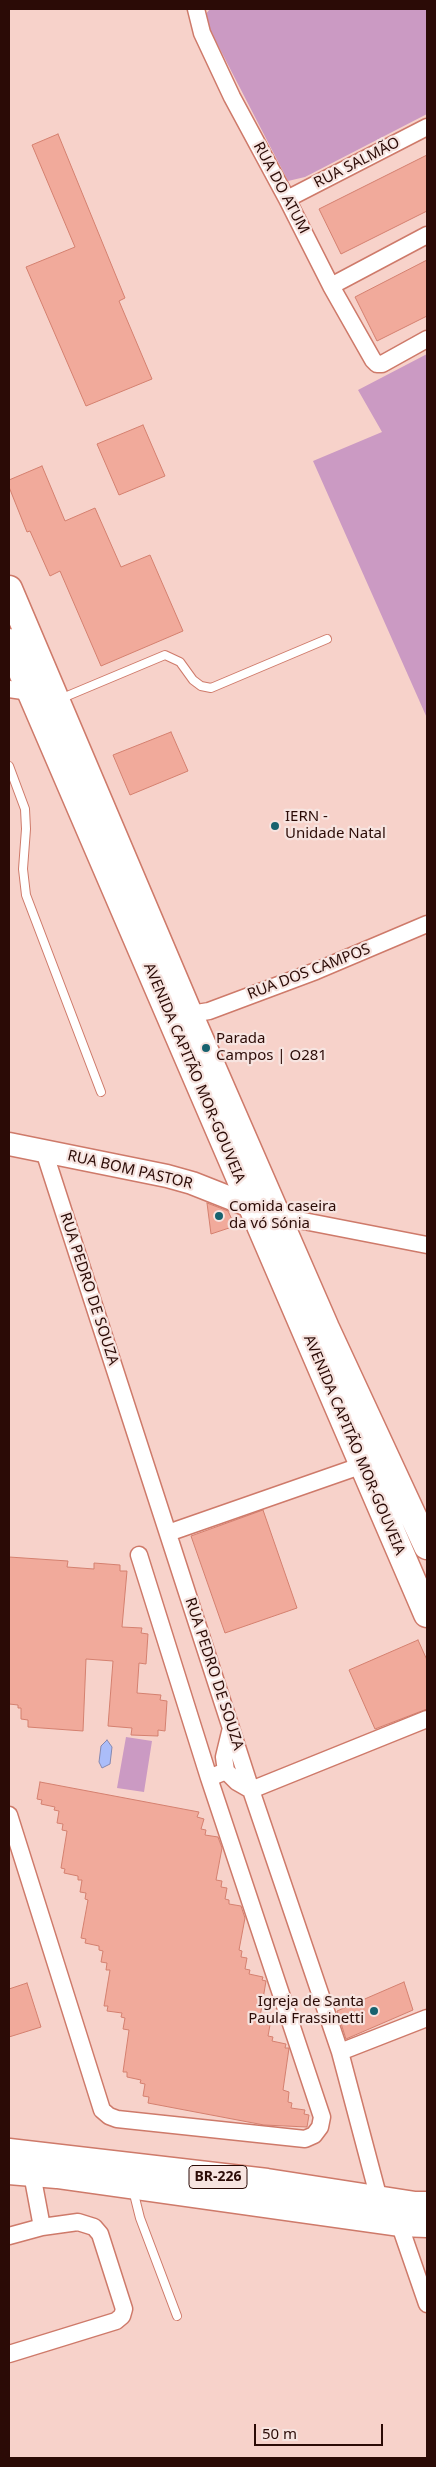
<!DOCTYPE html>
<html>
<head>
<meta charset="utf-8">
<style>
	body { margin:0 }
	#map { position:relative; width:436px; height:2467px; overflow:hidden; background:#f7d2ca; font-family:"Noto Sans",sans-serif }
	canvas { display:block }
	.frame { position:absolute; inset:0; border:10px solid #2b0b06; pointer-events:none }
	.scale { position:absolute; left:254px; top:2424px; width:129px; height:22px; box-sizing:border-box; border:2px solid #2b0b06; border-top:0; padding-left:6px; font-size:15px; line-height:18px; white-space:nowrap; color:#2b0b06; -webkit-text-stroke:4px #f7e4e0; paint-order:stroke }
</style>
</head>
<body>
<div id="map">
<canvas width="436" height="2467"></canvas>
<div class="frame"></div>
<div class="scale">50 m</div>
</div>
<script>
const ctx = document.querySelector('canvas').getContext('2d');
ctx.lineJoin = 'round';
function paint(path, color) {
  ctx.fillStyle = color;
  ctx.fill(path, 'evenodd');
}
function poly(rows) {
  const path = new Path2D();
  for (const r of rows) {
    path.moveTo(r[0], r[1]);
    for (let i = 2; i < r.length; i += 2) path.lineTo(r[i], r[i + 1]);
  }
  return path;
}
function trace(path, color, width, dash) {
  ctx.strokeStyle = color;
  ctx.lineWidth = width;
  ctx.lineCap = dash ? 'butt' : 'round';
  ctx.setLineDash(dash || []);
  ctx.stroke(path);
}
function label(font, color, halo, rows, align = 'center') {
  ctx.font = font + ' "Noto Sans",sans-serif';
  ctx.lineWidth = 4.5;
  ctx.setLineDash([]);
  ctx.textBaseline = 'middle';
  ctx.strokeStyle = halo;
  ctx.fillStyle = color;
  for (const [text, x, y, turn = 0] of rows) {
    ctx.save();
    ctx.translate(x, y);
    ctx.rotate((+turn || 0) * Math.PI / 180);
    ctx.textAlign = isNaN(turn) ? turn : align;
    if (halo) ctx.strokeText(text, 0, 0);
    ctx.fillText(text, 0, 0);
    ctx.restore();
  }
}
const green = poly([
	[210,9,427,9,427,114,305,177,288,181,207,24,205,15],
	[427,354,427,718,313,461,382,432,358,390],
	[126,1737,152,1741,144,1792,117,1788]
]);
const water = poly([
	[107,1740,112,1747,110,1764,102,1768,99,1762,101,1746,107,1740]
]);
const building = poly([
	[58,134,125,298,119,301,152,379,86,406,26,267,75,247,32,145,58,134],
	[427,155,427,211,341,254,319,209,427,155],
	[427,260,427,316,377,341,355,297,427,260],
	[143,425,165,476,119,495,97,444,143,425],
	[42,466,65,521,95,508,121,567,150,555,183,631,101,666,60,571,50,576,30,531,27,532,9,487,9,480,42,466],
	[171,732,188,771,130,795,113,755,171,732],
	[207,1203,228,1211,235,1226,211,1234,207,1203],
	[263,1510,297,1608,225,1633,191,1536,263,1510],
	[9,1557,68,1561,67,1567,94,1569,94,1563,120,1565,120,1571,127,1571,122,1627,142,1628,141,1633,148,1634,146,1664,139,1663,137,1693,161,1695,160,1700,167,1701,165,1731,158,1730,158,1736,131,1735,132,1728,108,1726,113,1661,86,1659,83,1731,28,1727,28,1720,21,1719,21,1708,18,1708,18,1705,9,1704,9,1557],
	[418,1640,427,1660,427,1709,375,1729,349,1670,418,1640],
	[40,1782,199,1812,197,1817,204,1819,201,1829,206,1830,205,1835,218,1837,222,1848,216,1880,222,1881,221,1887,227,1888,225,1899,229,1900,229,1904,241,1906,245,1918,239,1950,242,1951,241,1957,247,1958,245,1969,250,1970,249,1974,263,1977,262,1980,266,1981,260,2017,265,2018,264,2024,270,2025,268,2036,273,2037,272,2041,286,2044,285,2048,289,2048,283,2090,289,2092,288,2102,292,2103,291,2108,305,2110,304,2114,309,2115,307,2127,264,2125,148,2103,149,2097,143,2096,145,2084,140,2083,141,2080,127,2077,127,2072,123,2072,129,2030,123,2029,125,2018,121,2017,122,2013,107,2011,108,2006,104,2006,110,1970,106,1970,107,1963,101,1962,103,1951,99,1950,99,1946,85,1943,86,1939,81,1938,88,1900,85,1899,86,1893,80,1892,82,1880,78,1880,78,1876,64,1873,65,1869,61,1868,67,1831,62,1830,63,1824,57,1823,59,1811,54,1810,55,1807,41,1804,42,1800,37,1799,40,1782],
	[404,1982,413,2010,346,2039,337,2011,404,1982],
	[27,1983,41,2027,9,2037,9,1989,27,1983]
]);
const service = poly([
	[60,699,165,655,180,662,193,680,201,686,211,688,327,639],
	[9,766,25,809,26,829,23,869,26,895,101,1092],
	[133,2190,140,2218,177,2316]
]);
const minor = poly([
	[196,9,202,33,232,97,287,199,331,286,373,360,377,364,382,364,427,339],
	[287,199,427,127],
	[331,286,427,235],
	[9,689,30,692],
	[188,1011,197,1013,209,1011,316,971,427,924],
	[44,1151,251,1790,340,2052,379,2199],
	[278,1216,427,1245],
	[168,1533,363,1465],
	[139,1555,209,1778],
	[231,1728,224,1757,226,1771,237,1782,251,1790,427,1719],
	[9,1815,102,2110,109,2116,117,2119,305,2139,314,2135,320,2127,322,2117,209,1778,226,1771],
	[340,2052,427,2018],
	[32,2174,42,2227],
	[399,2223,427,2304],
	[9,2236,42,2227,78,2222,94,2227,100,2234,124,2309,122,2316,116,2321,9,2354]
]);
const secondary = poly([
	[9,1144,167,1176,192,1183,263,1211]
]);
const primary = poly([
	[9,589,188,1011,326,1328,427,1546],
	[9,642,427,1614],
	[9,2152,267,2182,415,2205,427,2205],
	[9,2171,57,2175,399,2223,427,2224]
]);
const markers = [
	[275,826,5,"#17626f"],
	[206,1048,5,"#17626f"],
	[219,1216,5,"#17626f"],
	[374,2011,5,"#17626f"]
];
const shields = [
	[218,2177,58]
];
const shieldNames = [
	["BR-226",218,2177]
];
const streetNames = [
	["RUA SALMÃO",357,163,-27],
	["RUA DO ATUM",281,188,62],
	["RUA DOS CAMPOS",309,972,-21],
	["AVENIDA CAPITÃO MOR-GOUVEIA",194,1073,67],
	["RUA BOM PASTOR",130,1170,13],
	["RUA PEDRO DE SOUZA",89,1289,72],
	["AVENIDA CAPITÃO MOR-GOUVEIA",354,1445,67],
	["RUA PEDRO DE SOUZA",214,1674,72]
];
const poiNames = [
	["IERN -",285,817],
	["Unidade Natal",285,834],
	["Parada",216,1039],
	["Campos | O281",216,1056],
	["Comida caseira",229,1207],
	["da vó Sónia",229,1224],
	["Igreja de Santa",364,2002,"right"],
	["Paula Frassinetti",364,2019,"right"]
];
paint(green, '#cb9ac3');
paint(water, '#abbdf9');
trace(water, '#8588b0', 1);
paint(building, '#f1aa9b');
trace(building, '#d4806f', 1);
trace(service, '#ce7a6a', 10);
trace(minor, '#ce7a6a', 19);
trace(secondary, '#ce7a6a', 25);
trace(primary, '#ce7a6a', 29);
trace(service, '#fff', 8);
trace(minor, '#fff', 16);
trace(secondary, '#fff', 22);
trace(primary, '#fff', 26);
for (const [x, y, r, color] of markers) {
  const dot = new Path2D();
  dot.arc(x, y, r, 0, 2 * Math.PI);
  ctx.fillStyle = color;
  ctx.fill(dot);
  trace(dot, '#f7e4e0', 2);
}
for (const [x, y, w] of shields) {
  const box = new Path2D();
  box.roundRect(x - w / 2, y - 11.5, w, 23, 4);
  ctx.fillStyle = '#f7e4e0';
  ctx.fill(box);
  trace(box, '#2b0b06', 1);
}
label('bold 14px', '#2b0b06', null, shieldNames);
label('15px', '#2b0b06', '#f7e4e0', streetNames);
label('15px', '#2b0b06', '#f7e4e0', poiNames, 'left');
</script>
</body>
</html>
